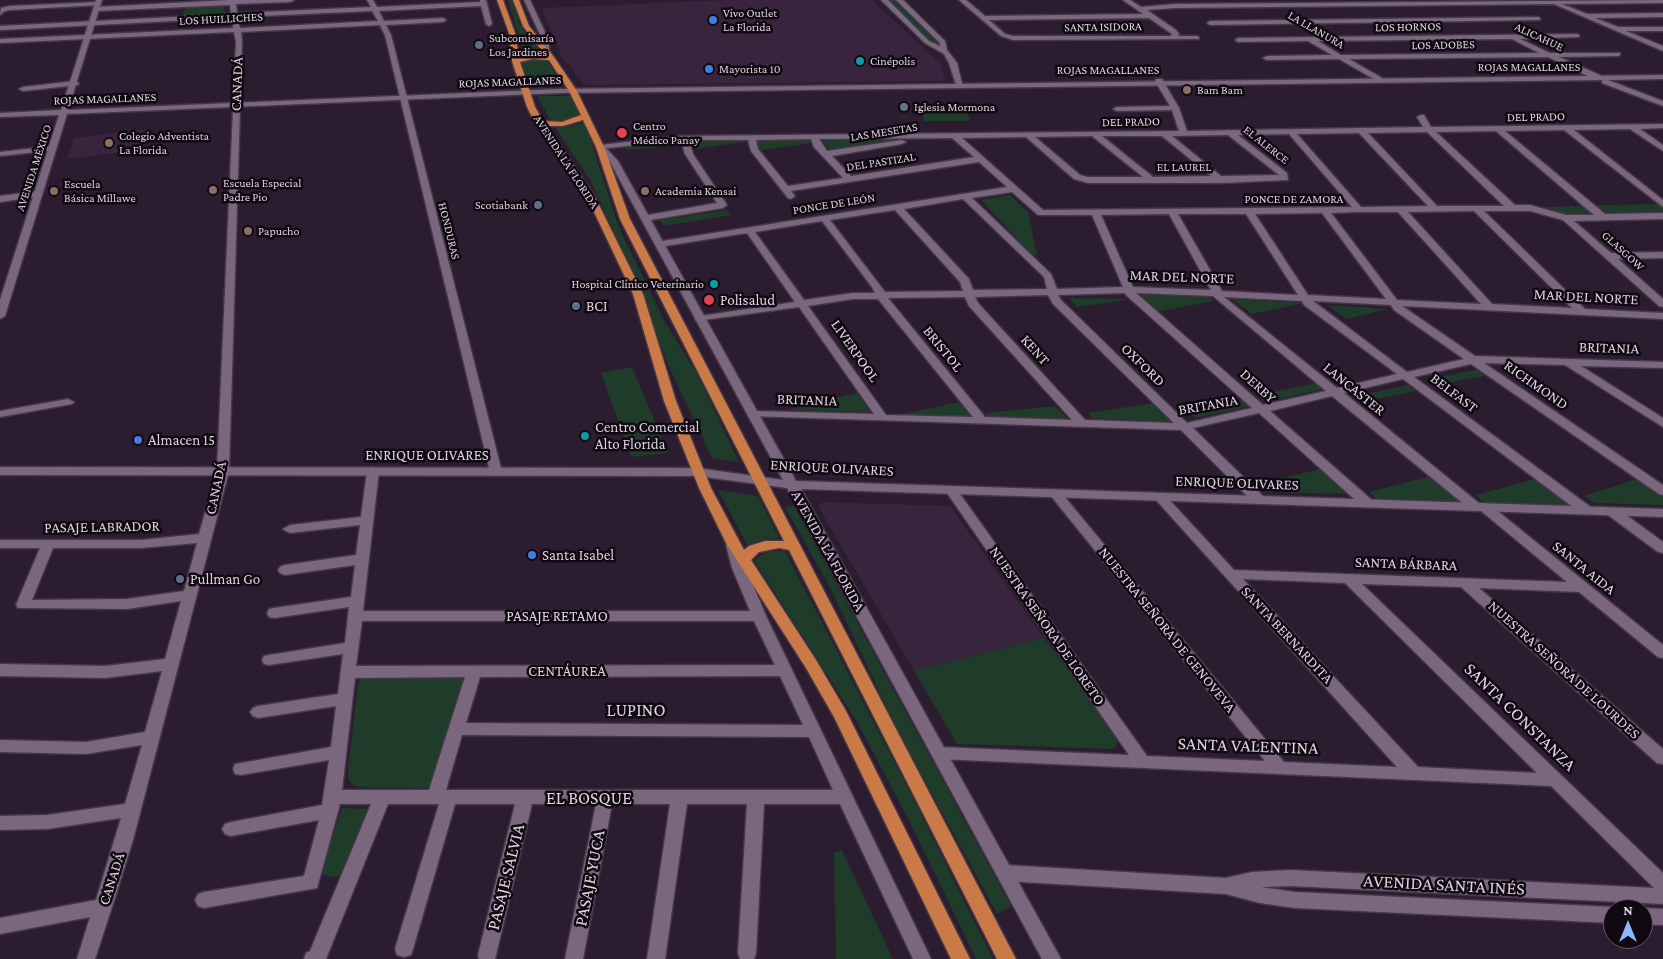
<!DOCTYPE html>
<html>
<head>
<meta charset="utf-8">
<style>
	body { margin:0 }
	#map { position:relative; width:1663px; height:959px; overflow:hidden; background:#2c1c30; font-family:"Crimson Pro",serif }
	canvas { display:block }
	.north { position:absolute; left:1603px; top:899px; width:50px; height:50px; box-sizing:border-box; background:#100912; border:1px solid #625964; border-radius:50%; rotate:0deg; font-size:14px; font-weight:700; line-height:20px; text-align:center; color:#ddd2df }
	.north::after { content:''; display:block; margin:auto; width:18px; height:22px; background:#8db9fc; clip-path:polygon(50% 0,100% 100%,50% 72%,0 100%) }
</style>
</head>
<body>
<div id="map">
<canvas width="1663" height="959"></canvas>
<div class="north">N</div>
</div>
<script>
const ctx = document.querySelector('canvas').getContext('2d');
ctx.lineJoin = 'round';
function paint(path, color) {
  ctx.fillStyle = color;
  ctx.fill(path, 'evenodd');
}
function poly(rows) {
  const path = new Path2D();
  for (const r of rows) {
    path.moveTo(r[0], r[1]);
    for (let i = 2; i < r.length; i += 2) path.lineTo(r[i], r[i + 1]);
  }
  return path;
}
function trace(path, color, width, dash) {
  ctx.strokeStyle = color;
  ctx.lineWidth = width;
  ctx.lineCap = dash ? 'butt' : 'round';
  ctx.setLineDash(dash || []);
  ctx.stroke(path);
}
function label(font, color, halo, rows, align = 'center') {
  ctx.font = font + ' "Crimson Pro",serif';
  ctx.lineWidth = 5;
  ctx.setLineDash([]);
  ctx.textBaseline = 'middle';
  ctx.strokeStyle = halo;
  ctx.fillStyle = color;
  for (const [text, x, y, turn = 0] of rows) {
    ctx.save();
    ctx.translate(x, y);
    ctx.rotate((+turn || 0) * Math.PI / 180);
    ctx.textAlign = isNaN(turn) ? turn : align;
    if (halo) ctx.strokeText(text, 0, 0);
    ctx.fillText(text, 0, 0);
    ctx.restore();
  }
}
const built = poly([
	[728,0,872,0,941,64,945,81,585,85,562,57,542,8],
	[148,129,144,149,67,159,74,138],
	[823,502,950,506,1044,638,914,671,818,506]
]);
const green = poly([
	[508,0,512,0,519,23,528,36,543,54,524,54],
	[888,0,895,0,939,43,939,46,932,43],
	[223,4,226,14,181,16,188,5],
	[528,59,547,59,562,86,529,87,522,62],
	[537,96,570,96,581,117,571,121,551,121],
	[967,111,970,121,924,121,922,112],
	[585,123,619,228,665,322,697,374,739,462,712,458,669,367,631,268,590,180,555,127],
	[924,137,830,150,821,139],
	[810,139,813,143,761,150,754,140],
	[681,141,682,145,626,150,625,146],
	[690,141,743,141,744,142,695,149],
	[1010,195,1028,212,1037,255,1033,256,981,200],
	[1660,204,1663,207,1663,214,1606,214,1596,205],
	[1586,206,1596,215,1568,215,1542,207],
	[728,210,731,215,663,226,660,220],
	[1136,294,1209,296,1214,301,1156,312],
	[1069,298,1132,299,1077,307],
	[1232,299,1304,303,1252,314],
	[1327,305,1388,309,1347,319],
	[632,367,668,453,631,457,601,373],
	[1480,369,1488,375,1436,385,1429,379],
	[1316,383,1323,389,1269,401,1262,394],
	[1408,385,1416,391,1363,402,1355,396],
	[857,393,870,412,786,410],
	[1244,400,1251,406,1195,418,1188,411],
	[959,402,972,418,893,416],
	[1153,403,1173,422,1092,418,1089,413],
	[1055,406,1069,420,990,418,986,413],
	[1321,469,1350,494,1266,492,1251,480,1283,478],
	[1431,476,1463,502,1378,500,1369,492],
	[1640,478,1663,494,1663,505,1595,503,1584,496],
	[1535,479,1571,505,1485,503,1476,495],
	[718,490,758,496,779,538,761,540,747,545],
	[794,506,1011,906,997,914,895,725,831,589,785,507],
	[767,551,785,551,916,804,993,959,976,959,910,822,856,720,754,560],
	[1044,638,1119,740,1114,749,957,744,914,671],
	[363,677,464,677,431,785,425,788,362,787,355,786,349,781,348,769,358,684],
	[342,808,371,809,346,869,338,876,330,877,323,874,323,866],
	[842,850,893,959,836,959,834,853]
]);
const street = poly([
	[229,0,294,0,291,2,236,4,237,13,371,7,367,0,373,0,377,7,480,2,480,0,486,0,492,24,489,26,486,24,481,6,379,11,384,21,443,18,446,20,443,22,386,25,391,35,502,472,496,476,490,472,385,35,380,25,241,32,242,42,229,471,133,840,112,907,95,959,77,959,90,917,0,934,0,918,96,900,121,818,47,829,0,830,0,816,47,815,125,804,142,745,86,754,0,752,0,740,86,742,145,732,162,671,105,678,0,676,0,664,105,666,165,659,181,601,127,609,18,608,16,605,40,548,0,548,0,540,141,540,199,534,217,471,236,42,234,32,0,43,0,39,233,28,232,18,0,30,0,26,231,14,230,5,96,11,93,9,96,7,229,0],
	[372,11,378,21,240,28,238,17,372,11],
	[197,543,184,591,127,599,32,600,53,548,141,548,197,543],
	[524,0,530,0,549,41,549,53,544,52,543,41,524,0],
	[881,0,888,0,929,41,940,46,940,43,896,0,903,0,945,41,947,50,957,63,963,87,956,85,949,63,944,54,925,43,881,0],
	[959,0,966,0,985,16,1143,14,1123,0,1130,0,1141,7,1175,4,1663,0,1663,3,1562,4,1587,14,1663,13,1663,17,1595,18,1618,27,1663,27,1663,31,1626,31,1663,46,1663,51,1554,4,1175,8,1147,10,1176,30,1179,34,1178,36,1197,36,1199,37,1199,39,1013,40,1001,36,959,0],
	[1149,18,1172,34,1171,36,1013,36,1005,34,989,20,1149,18],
	[98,2,100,5,10,10,5,11,0,15,1,8,10,6,98,2],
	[1538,17,1540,18,1540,20,1210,25,1207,23,1210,21,1538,17],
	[1577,34,1579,35,1579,37,1520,39,1550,53,1620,53,1620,55,1618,56,1559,57,1602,76,1602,80,1596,80,1548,57,1349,59,1382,78,1382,82,1379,82,1339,59,1267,60,1263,58,1267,56,1332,55,1308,41,1238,42,1235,40,1238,38,1577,34],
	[1512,39,1539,53,1341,55,1318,41,1512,39],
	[1156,79,1162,79,1179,108,1187,131,1423,127,1417,117,1421,115,1424,115,1431,127,1663,124,1663,128,1640,129,1663,145,1663,151,1630,129,1574,130,1663,200,1663,207,1564,130,1505,131,1605,214,1663,213,1663,219,1574,221,1611,253,1663,252,1663,258,1618,259,1663,299,1663,307,1659,306,1563,220,1530,211,1484,211,1585,309,1663,313,1663,319,1402,306,1475,356,1663,362,1663,368,1581,366,1663,418,1663,427,1565,365,1484,363,1663,485,1663,495,1659,494,1471,364,1414,377,1592,508,1593,511,1592,514,1582,514,1403,379,1344,393,1480,504,1489,504,1663,645,1663,658,1658,657,1579,592,1479,588,1663,749,1663,764,1657,763,1461,587,1362,584,1663,873,1663,904,1290,886,1261,887,1295,892,1613,907,1619,909,1613,909,1613,923,1295,908,1260,903,1226,894,1005,881,999,878,996,873,999,868,1005,865,1226,878,1252,872,1290,870,1654,888,1551,786,939,759,933,757,931,753,933,749,939,747,1129,755,947,493,945,490,947,487,955,487,1147,756,1265,761,1051,496,1049,493,1051,490,1059,490,1284,762,1397,767,1156,500,1154,497,1156,494,1164,494,1234,570,1567,582,1480,510,1471,510,1332,396,1270,411,1373,501,1374,504,1373,507,1363,507,1259,413,1193,428,1264,497,1265,500,1264,503,1259,504,1254,503,1181,430,749,416,747,414,753,411,874,414,799,307,696,321,695,319,700,316,795,302,747,233,659,247,656,246,656,242,1007,187,979,162,791,191,795,196,791,199,788,198,751,151,748,140,689,140,693,154,727,205,723,208,645,221,642,220,642,216,717,203,685,154,681,140,600,149,596,147,600,145,679,136,1179,131,1172,110,1117,111,1113,109,1117,107,1170,106,1155,81,1156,79],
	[1496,131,1594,215,1566,215,1530,205,1515,205,1436,132,1496,131],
	[1427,132,1504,206,1437,206,1368,133,1427,132],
	[1359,133,1428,206,1361,207,1297,134,1359,133],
	[1289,134,1352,207,1043,210,962,138,1026,137,1074,179,1088,183,1221,183,1288,180,1287,173,1238,135,1289,134],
	[1228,135,1279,175,1221,176,1172,136,1228,135],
	[1092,136,1143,177,1088,177,1080,175,1035,137,1092,136],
	[1102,136,1162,136,1211,176,1153,177,1102,136],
	[952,138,974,157,851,176,832,156,902,144,906,142,902,140,827,151,819,139,952,138],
	[811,139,814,147,843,178,788,186,758,149,756,140,811,139],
	[1012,192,1038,215,1092,215,1123,287,1057,289,1051,274,972,198,1012,192],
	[963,199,1044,277,1047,289,973,290,969,279,904,209,963,199],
	[895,210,960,282,963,291,885,292,830,220,895,210],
	[1474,211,1572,308,1492,304,1408,212,1474,211],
	[1356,212,1398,212,1481,304,1397,300,1331,213,1356,212],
	[1322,213,1386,299,1308,295,1255,214,1322,213],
	[1169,214,1211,290,1133,287,1101,215,1169,214],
	[1178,214,1246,214,1298,295,1222,291,1178,214],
	[822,221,872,287,875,293,853,293,804,300,755,232,822,221],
	[1125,293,1126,295,1252,408,1187,423,1061,300,1058,295,1125,293],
	[1136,293,1213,296,1326,391,1263,405,1136,293],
	[1048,295,1053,304,1174,423,1085,420,978,303,975,297,1048,295],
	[965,297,969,306,1072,420,985,417,888,298,965,297],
	[1224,297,1302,301,1304,305,1397,374,1337,388,1224,297],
	[853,299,878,299,973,417,886,415,808,306,853,299],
	[1313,301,1391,305,1394,310,1464,359,1407,372,1313,301],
	[1243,579,1345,583,1537,773,1418,767,1243,579],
	[75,81,79,83,78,85,23,91,19,89,23,87,75,81],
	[53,146,56,146,56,150,0,156,0,152,53,146],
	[39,191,42,192,42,196,0,202,0,196,39,191],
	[68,399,74,402,72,404,0,417,0,411,68,399],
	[373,467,379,471,363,611,750,611,732,568,726,545,728,542,738,542,746,568,766,616,931,959,913,959,840,804,764,804,756,953,754,959,740,959,738,953,747,804,687,804,665,959,647,959,670,804,612,804,583,959,565,959,596,804,532,804,495,959,479,959,478,955,515,804,455,804,413,949,411,955,404,957,397,955,395,949,439,804,388,804,326,959,304,959,306,953,310,951,371,804,340,804,317,888,204,908,198,906,195,900,198,894,204,892,304,876,319,820,231,836,225,834,222,829,225,824,231,822,322,805,329,760,241,775,235,774,233,769,235,764,241,763,331,747,336,706,258,718,253,716,250,712,253,708,258,706,338,694,343,654,269,665,264,664,262,660,264,656,269,655,345,643,349,607,274,618,269,617,267,613,269,609,274,608,351,597,355,565,285,575,280,573,278,570,280,567,285,565,356,555,360,525,290,533,283,529,290,525,361,517,367,471,373,467],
	[362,621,754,621,775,665,356,666,362,621],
	[780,676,803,725,466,723,480,677,780,676],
	[465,677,429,790,342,790,355,678,465,677],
	[462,735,809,737,833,790,446,790,462,735],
	[1613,508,1618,509,1663,542,1663,553,1658,552,1608,515,1607,512,1613,508],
	[1643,908,1663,909,1663,925,1643,924,1643,909,1640,909,1643,908]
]);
const secondary = poly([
	[96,0,102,0,68,110,560,89,1663,75,1663,79,1608,80,1663,101,1663,106,1602,83,1602,80,560,93,67,114,5,316,0,319,0,300,59,115,0,117,0,113,61,110,96,0],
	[597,145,603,145,618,161,796,481,1663,509,1663,517,801,489,1061,959,1042,959,787,488,697,476,0,475,0,467,697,468,783,480,610,162,597,149,597,145]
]);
const primary = poly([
	[497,0,503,0,515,33,519,58,533,55,546,56,523,26,513,0,519,0,529,26,554,57,577,91,604,147,630,219,1016,959,997,959,789,550,779,548,759,552,751,560,816,660,846,711,970,959,951,959,834,717,806,668,726,543,699,488,664,401,633,294,586,195,535,123,527,107,512,61,509,33,497,0],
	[533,59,549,60,569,91,581,115,562,122,543,121,535,107,520,62,533,59],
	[583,120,596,147,620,219,784,541,765,541,749,546,744,550,711,488,676,401,643,294,594,195,546,126,563,126,583,120]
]);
const markers = [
	[713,20,5,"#3f7fe0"],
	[479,45,5,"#5c6f8a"],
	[860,61,5,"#0f9aa8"],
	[709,69,5,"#3f7fe0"],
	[1187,90,5,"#8d6e63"],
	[904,107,5,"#6b7280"],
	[622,133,6,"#e0444e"],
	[109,143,5,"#8d6e63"],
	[213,190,5,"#8d6e63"],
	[54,191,5,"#8d6e63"],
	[645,191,5,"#8d6e63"],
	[538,205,5,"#5c6f8a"],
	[248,231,5,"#8d6e63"],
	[714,284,5,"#0f9aa8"],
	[709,300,6,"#e0444e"],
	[576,306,5,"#5c6f8a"],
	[585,436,5,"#0f9aa8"],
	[138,440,5,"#3f7fe0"],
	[532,555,5,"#3f7fe0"],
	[180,579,5,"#5c6f8a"]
];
const farPoinames = [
	["Vivo Outlet",723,13],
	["La Florida",723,27],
	["Subcomisaría",489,38],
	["Los Jardines",489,52],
	["Cinépolis",870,61],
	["Mayorista 10",719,69],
	["Bam Bam",1197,90],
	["Iglesia Mormona",914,107],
	["Centro",633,126],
	["Médico Panay",633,140],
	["Colegio Adventista",119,136],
	["La Florida",119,150],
	["Escuela Especial",223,183],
	["Padre Pio",223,197],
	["Escuela",64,184],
	["Básica Millawe",64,198],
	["Academia Kensai",655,191],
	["Scotiabank",528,205,"right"],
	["Papucho",258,231],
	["Hospital Clinico Veterinario",704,284,"right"]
];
const farStreetnames = [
	["LOS HUILLICHES",221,19,-3],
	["SANTA ISIDORA",1103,27,-1],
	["LOS HORNOS",1408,27,-1],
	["LA LLANURA",1316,30,30],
	["ALICAHUE",1539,37,25],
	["LOS ADOBES",1443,45,-1],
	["ROJAS MAGALLANES",1529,67],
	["ROJAS MAGALLANES",1108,70],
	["ROJAS MAGALLANES",510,82,-2],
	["ROJAS MAGALLANES",105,99,-2],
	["DEL PRADO",1536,117,-1],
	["DEL PRADO",1131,122,-1],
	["LAS MESETAS",884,132,-9],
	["EL ALERCE",1266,145,38],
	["AVENIDA LA FLORIDA",566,162,57],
	["DEL PASTIZAL",881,162,-9],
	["EL LAUREL",1184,167],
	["AVENIDA MÉXICO",34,168,-72],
	["PONCE DE ZAMORA",1294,199],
	["PONCE DE LEÓN",834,204,-9],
	["HONDURAS",449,231,76],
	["GLASGOW",1623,251,42]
];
const streetNames = [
	["CANADÁ",237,84,-88],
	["MAR DEL NORTE",1182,277,2],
	["MAR DEL NORTE",1586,297,3],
	["BRITANIA",1609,348,2],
	["BRISTOL",943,349,51],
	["KENT",1035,350,48],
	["LIVERPOOL",855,351,55],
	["OXFORD",1143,365,44],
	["RICHMOND",1536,385,35],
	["DERBY",1258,386,42],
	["LANCASTER",1354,389,39],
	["BELFAST",1454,393,37],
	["BRITANIA",807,400,2],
	["BRITANIA",1208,405,-10],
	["ENRIQUE OLIVARES",427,455],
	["ENRIQUE OLIVARES",832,468,3],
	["ENRIQUE OLIVARES",1237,483,2],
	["CANADÁ",216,488,-78],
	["PASAJE LABRADOR",102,527,-1],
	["AVENIDA LA FLORIDA",828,551,61],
	["SANTA BÁRBARA",1406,564,2],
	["SANTA AIDA",1584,568,39],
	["PASAJE RETAMO",557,616],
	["NUESTRA SEÑORA DE LORETO",1047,626,55],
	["NUESTRA SEÑORA DE GENOVEVA",1167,630,51],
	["SANTA BERNARDITA",1287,635,47],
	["NUESTRA SEÑORA DE LOURDES",1564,670,42],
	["CENTÁUREA",567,671],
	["CANADÁ",112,879,-72]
];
const poiNames = [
	["Polisalud",720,300],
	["BCI",586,306],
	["Centro Comercial",595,427],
	["Alto Florida",595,444],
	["Almacen 15",148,440],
	["Santa Isabel",542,555],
	["Pullman Go",190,579]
];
const nearStreetnames = [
	["LUPINO",636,710],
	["SANTA CONSTANZA",1520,717,44],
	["SANTA VALENTINA",1248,746,2],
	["EL BOSQUE",589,798],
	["PASAJE SALVIA",506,877,-76],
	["PASAJE YUCA",590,878,-79],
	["AVENIDA SANTA INÉS",1444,885,3]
];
paint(built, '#38253d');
paint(green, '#1e3c29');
trace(street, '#443747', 3);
trace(secondary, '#443747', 3);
trace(primary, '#443747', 3);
paint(street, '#7a677e');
paint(secondary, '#7a677e');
paint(primary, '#ca7a47');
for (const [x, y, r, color] of markers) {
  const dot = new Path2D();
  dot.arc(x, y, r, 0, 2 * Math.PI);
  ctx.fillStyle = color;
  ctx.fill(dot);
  trace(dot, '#100912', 2);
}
label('12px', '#ddd2df', '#100912', farPoinames, 'left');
label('12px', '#ddd2df', '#100912', farStreetnames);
label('15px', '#ddd2df', '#100912', streetNames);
label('15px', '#ddd2df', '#100912', poiNames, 'left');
label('18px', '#ddd2df', '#100912', nearStreetnames);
</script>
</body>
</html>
